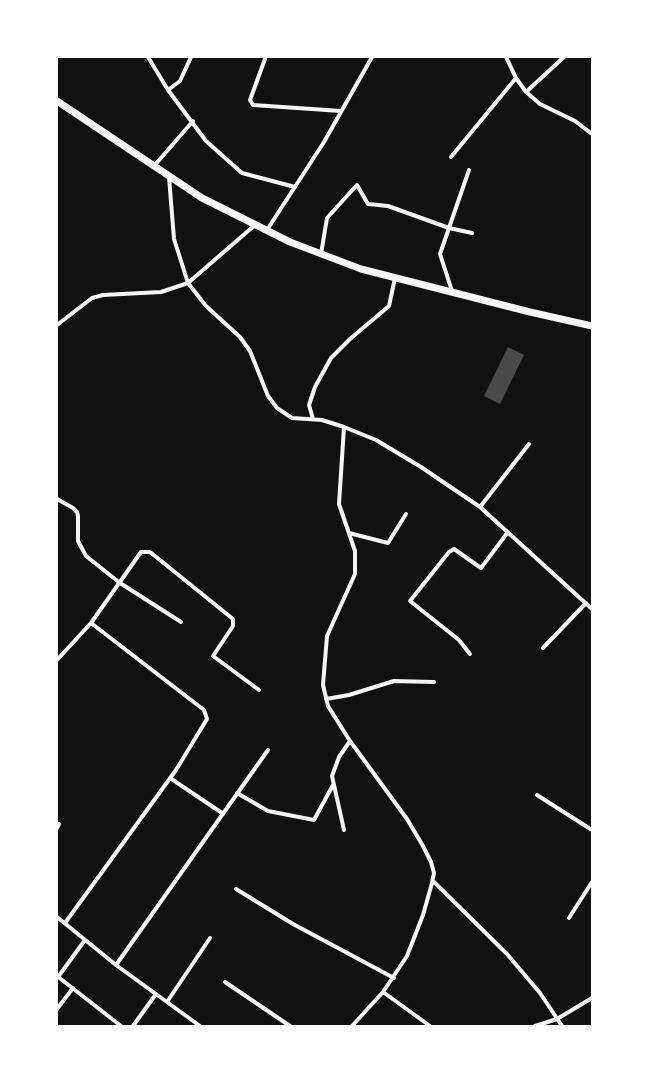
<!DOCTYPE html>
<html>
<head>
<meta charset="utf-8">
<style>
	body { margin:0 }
	#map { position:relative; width:649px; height:1083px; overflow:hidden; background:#111; font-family:"Nunito Sans",sans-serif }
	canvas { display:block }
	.frame { position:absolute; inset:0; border:58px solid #fff; pointer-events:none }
</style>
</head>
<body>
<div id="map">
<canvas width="649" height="1083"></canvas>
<div class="frame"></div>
</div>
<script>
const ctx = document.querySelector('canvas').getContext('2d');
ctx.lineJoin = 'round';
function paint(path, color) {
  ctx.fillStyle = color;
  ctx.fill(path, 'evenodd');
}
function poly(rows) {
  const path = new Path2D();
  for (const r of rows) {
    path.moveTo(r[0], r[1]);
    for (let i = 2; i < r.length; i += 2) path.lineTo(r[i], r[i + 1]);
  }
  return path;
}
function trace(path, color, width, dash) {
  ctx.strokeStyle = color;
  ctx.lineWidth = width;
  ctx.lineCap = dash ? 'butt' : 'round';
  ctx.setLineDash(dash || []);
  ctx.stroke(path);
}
const building = poly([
	[508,347,524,355,500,404,484,396]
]);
const minor = poly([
	[148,57,168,90],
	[191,57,180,81,168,90,206,141,242,173,295,187],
	[506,57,516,78,526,92,540,104,575,121,592,134],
	[265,59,250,100,253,105,341,111],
	[526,92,564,57],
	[451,157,516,78],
	[154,166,193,121],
	[169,177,174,239,188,283,206,306,240,337,250,351,268,396,277,408,292,418,322,420,344,427,376,440,421,467,480,507,592,609],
	[267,230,324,142,372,57],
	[321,254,327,218,357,185,368,204,388,206,449,228,472,233],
	[452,291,440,254,469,170],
	[57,325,92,298,103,295,161,292,188,283,255,225],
	[313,419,309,405,315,387,331,358,350,339,389,306,395,278],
	[344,427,339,504,355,551,355,574,327,636,323,685,328,706,350,741,407,819,423,846,431,862,434,873,432,883,423,915,407,956,383,992,352,1026],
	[57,499,73,508,77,512,78,516,78,541,86,556,120,583,181,622],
	[480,507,529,444],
	[349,533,388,543,406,514],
	[543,648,586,603],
	[470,654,459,640,410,601,449,552,454,549,481,568,508,532],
	[57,660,91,623],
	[326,699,349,695,394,681,434,682],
	[170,778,222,813],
	[237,793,268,811,314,820,333,785],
	[537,795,592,830],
	[57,828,59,824],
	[344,830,332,776,339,757,350,741],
	[433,881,507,954,540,993,562,1026],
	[236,889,293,924,394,978],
	[57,917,116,965,200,1026],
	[569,918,592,882],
	[65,923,176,770,207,719,204,710,91,623,141,552,150,552,233,619,233,626,213,656,259,690],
	[116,965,268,750],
	[57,976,121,1026],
	[58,977,85,940],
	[225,982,290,1026],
	[383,992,430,1026],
	[167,1002,210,938],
	[57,1009,73,988],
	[133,1026,156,994],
	[535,1026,557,1019,592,998]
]);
const primary = poly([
	[57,101,202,198,290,242,361,269,530,312,592,326]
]);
paint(building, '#4a4a4a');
trace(minor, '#f5f5f5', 4);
trace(primary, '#f5f5f5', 7);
</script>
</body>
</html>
